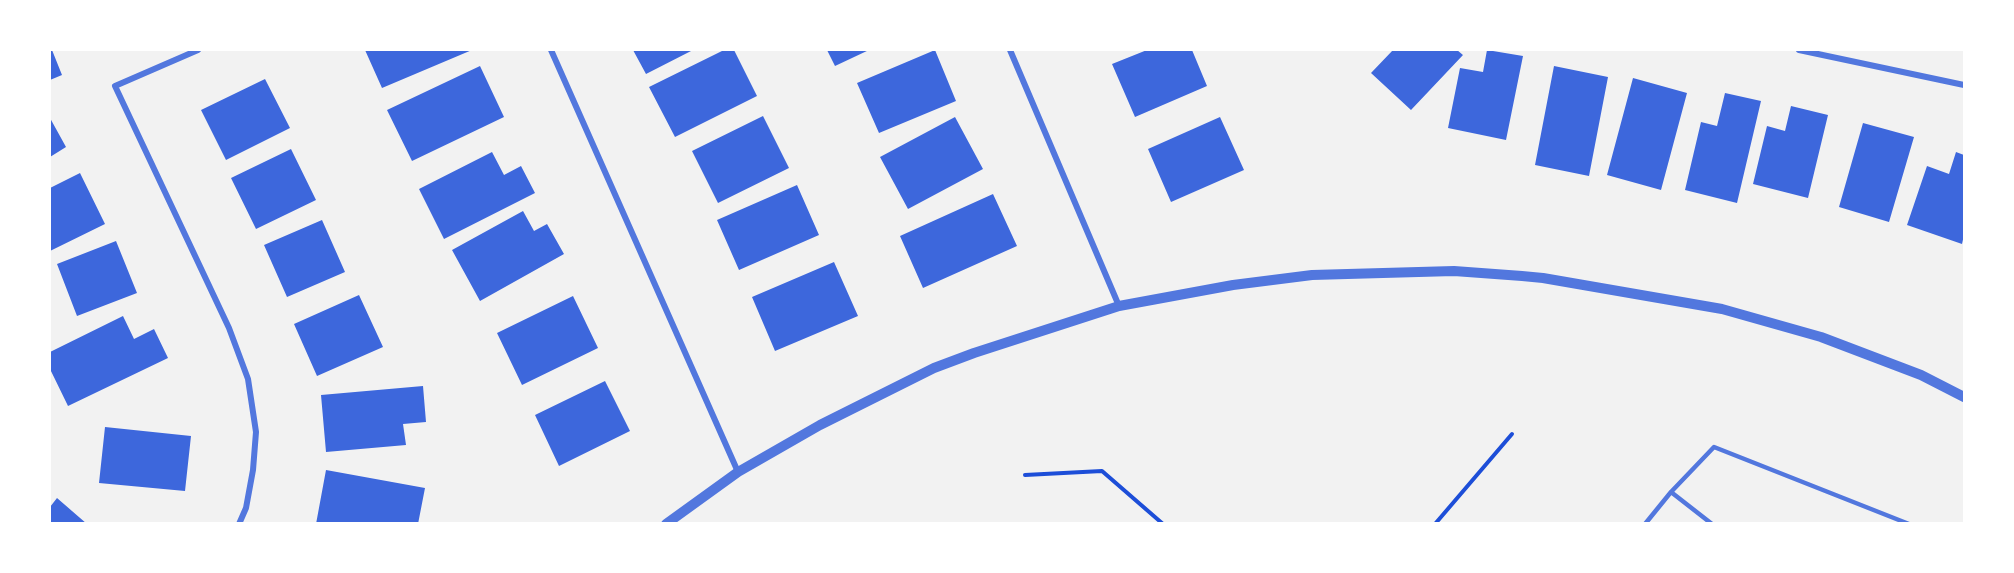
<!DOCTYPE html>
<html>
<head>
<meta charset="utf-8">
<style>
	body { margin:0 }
	#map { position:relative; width:2014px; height:573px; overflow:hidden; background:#f2f2f2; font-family:Raleway,sans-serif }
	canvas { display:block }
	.frame { position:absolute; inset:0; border:51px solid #fff; pointer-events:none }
</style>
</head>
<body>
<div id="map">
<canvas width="2014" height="573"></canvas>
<div class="frame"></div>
</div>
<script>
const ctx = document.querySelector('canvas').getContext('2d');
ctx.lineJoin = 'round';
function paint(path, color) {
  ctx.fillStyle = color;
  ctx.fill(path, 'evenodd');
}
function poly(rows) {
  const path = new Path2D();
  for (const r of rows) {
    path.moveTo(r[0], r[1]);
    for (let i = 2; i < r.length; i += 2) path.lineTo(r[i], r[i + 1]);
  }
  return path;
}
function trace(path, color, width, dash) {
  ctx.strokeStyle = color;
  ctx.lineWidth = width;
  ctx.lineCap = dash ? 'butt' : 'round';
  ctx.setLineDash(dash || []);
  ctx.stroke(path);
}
const building = poly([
	[50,50,52,50,62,75,50,80],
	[365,50,472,50,382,88],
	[633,50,693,50,646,74],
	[724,50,734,50,757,96,675,137,649,87],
	[827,50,869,50,835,66],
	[935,50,956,101,879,133,857,83],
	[1147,50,1192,50,1207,86,1135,117,1112,64],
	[1393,50,1457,50,1463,55,1411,110,1371,73],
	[1487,50,1523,56,1506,140,1448,128,1460,68,1483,72],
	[480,66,504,117,412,161,387,110],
	[1554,66,1608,77,1589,176,1535,165],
	[1633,78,1687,93,1661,190,1607,175],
	[265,79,290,128,226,160,201,110],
	[1725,93,1761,101,1737,203,1685,190,1701,122,1717,126],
	[1791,106,1828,115,1808,198,1753,184,1767,126,1785,131],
	[763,116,789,168,718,203,692,151],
	[955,117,983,169,908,209,880,157],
	[1220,117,1244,170,1171,202,1148,149],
	[50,118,66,147,50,157],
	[1863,123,1914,137,1889,222,1839,207],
	[291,149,316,200,256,229,231,178],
	[492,152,504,175,521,166,535,193,444,239,419,189],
	[1956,152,1964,155,1964,235,1962,244,1907,225,1927,166,1949,174],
	[80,173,105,224,50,251,50,188],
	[797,185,819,235,739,270,717,220],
	[993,194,1017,246,923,288,900,236],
	[523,211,534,231,547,224,564,254,480,301,452,250],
	[322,220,345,272,287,297,264,245],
	[116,241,137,293,77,316,57,264],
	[834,262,858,316,775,351,752,297],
	[359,295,383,347,317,376,294,324],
	[573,296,598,348,522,385,497,333],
	[123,316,134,339,154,329,168,358,68,406,50,369,50,352],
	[605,381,630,431,559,466,535,415],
	[423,386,426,422,403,424,406,445,326,452,321,395],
	[105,427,191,436,185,491,99,483],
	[326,470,425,488,418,524,316,524],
	[57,498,87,524,50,524,50,507]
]);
const path = poly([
	[1025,475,1102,471,1163,524],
	[1435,524,1512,434]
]);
const service = poly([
	[1671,492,1712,524],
	[1645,524,1671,492,1714,447,1909,524]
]);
const minor = poly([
	[198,50,115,86,229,328,248,379,256,432,253,470,246,508,239,524],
	[551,50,738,472],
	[1010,50,1119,306],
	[1799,50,1964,85]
]);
const tertiary = poly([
	[666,524,738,472,820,425,934,368,974,353,1119,306,1233,285,1312,275,1454,271,1522,276,1543,278,1722,309,1821,337,1921,375,1964,397]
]);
paint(building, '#3d67dc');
trace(path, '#1d4ed8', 4);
trace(service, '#5277de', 4.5);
trace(minor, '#5277de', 6);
trace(tertiary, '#5277de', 10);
</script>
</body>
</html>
